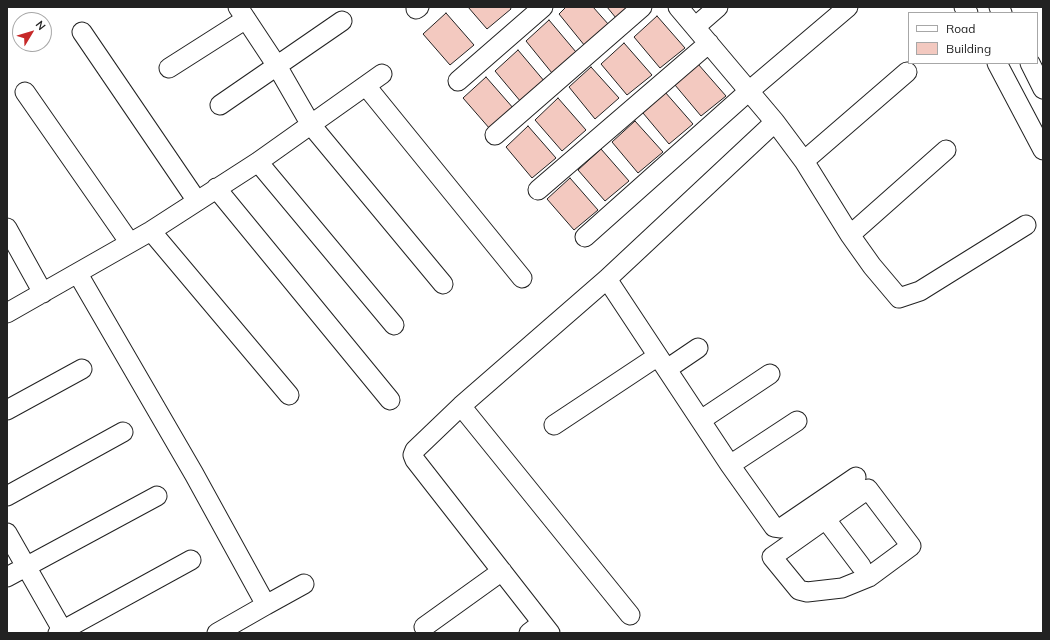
<!DOCTYPE html>
<html>
<head>
<meta charset="utf-8">
<style>
	body { margin:0 }
	#map { position:relative; width:1050px; height:640px; overflow:hidden; background:#fff; font-family:Mulish,sans-serif }
	canvas { display:block }
	.frame { position:absolute; inset:0; border:8px solid #222; pointer-events:none }
	.legend { position:absolute; left:908px; top:12px; width:130px; height:52px; box-sizing:border-box; background:#fff; border:1px solid #a7a7a7; margin:0; padding:5px 7px; list-style:none; font-size:12px; color:#222 }
	.legend li { display:flex; align-items:center; gap:8px; height:20px }
	.legend b { width:20px; border:1px solid #a7a7a7 }
	.north { position:absolute; left:12px; top:12px; width:40px; height:40px; box-sizing:border-box; background:#fff; border:1px solid #a7a7a7; border-radius:50%; rotate:52deg; font-size:11px; font-weight:700; line-height:16px; text-align:center; color:#222 }
	.north::after { content:''; display:block; margin:auto; width:14px; height:18px; background:#c62828; clip-path:polygon(50% 0,100% 100%,50% 72%,0 100%) }
</style>
</head>
<body>
<div id="map">
<canvas width="1050" height="640"></canvas>
<div class="frame"></div>
<ul class="legend">
<li><b style="height:5px;background:#fff"></b>Road</li>
<li><b style="height:11px;background:#f3c9c0"></b>Building</li>
</ul>
<div class="north">N</div>
</div>
<script>
const ctx = document.querySelector('canvas').getContext('2d');
ctx.lineJoin = 'round';
function paint(path, color) {
  ctx.fillStyle = color;
  ctx.fill(path, 'evenodd');
}
function poly(rows) {
  const path = new Path2D();
  for (const r of rows) {
    path.moveTo(r[0], r[1]);
    for (let i = 2; i < r.length; i += 2) path.lineTo(r[i], r[i + 1]);
  }
  return path;
}
function trace(path, color, width, dash) {
  ctx.strokeStyle = color;
  ctx.lineWidth = width;
  ctx.lineCap = dash ? 'butt' : 'round';
  ctx.setLineDash(dash || []);
  ctx.stroke(path);
}
const building = poly([
	[468,7,510,7,511,9,487,29,468,7],
	[566,7,593,7,609,25,585,46,559,14,566,7],
	[607,7,628,7,616,18,607,7],
	[446,13,474,45,450,65,423,34,446,13],
	[657,16,685,48,660,68,634,37,657,16],
	[549,20,576,52,552,73,526,41,549,20],
	[624,43,652,75,627,95,601,64,624,43],
	[518,50,545,82,521,102,495,71,518,50],
	[698,64,726,96,701,116,675,85,698,64],
	[591,67,619,98,595,119,569,87,591,67],
	[486,77,514,109,490,129,463,98,486,77],
	[665,92,693,124,669,144,643,113,665,92],
	[558,98,586,130,562,151,535,120,558,98],
	[635,121,663,152,638,173,612,142,635,121],
	[528,126,556,158,532,178,506,147,528,126],
	[601,149,629,181,605,201,578,170,601,149],
	[570,178,598,210,574,230,547,199,570,178]
]);
const minor = poly([
	[238,7,277,66,311,125,443,284],
	[964,7,968,13],
	[999,7,1002,13],
	[416,9,419,7],
	[695,27,718,7],
	[82,32,197,201],
	[997,63,1043,150],
	[1030,63,1043,89],
	[169,68,246,19],
	[458,81,543,7],
	[366,86,522,278],
	[25,92,130,243],
	[220,105,342,21],
	[775,122,804,161,850,235,872,266,899,298,920,291,1026,225],
	[495,135,642,7],
	[804,161,907,72],
	[258,162,394,325],
	[216,188,390,400],
	[538,190,709,43],
	[7,228,43,293],
	[151,231,289,395],
	[850,235,946,150],
	[585,237,749,91,848,7],
	[78,274,194,474,266,605,217,633],
	[607,279,730,465,774,527,781,528,856,477],
	[7,313,151,231,258,162,382,74],
	[667,369,698,348],
	[461,406,630,615],
	[7,410,82,369],
	[701,420,770,374],
	[554,425,658,356],
	[730,465,797,421],
	[868,489,911,546,869,577,842,588,807,592,799,590,772,557,868,489],
	[7,496,123,432],
	[818,509,861,566],
	[7,533,64,633],
	[7,577,157,496],
	[266,605,304,584],
	[424,627,502,571],
	[58,633,191,560],
	[529,633,542,623],
	[550,633,415,460,413,455,415,450,461,406,607,279,775,122,678,7]
]);
paint(building, '#f3c9c0');
trace(building, '#222', 1);
trace(minor, '#222', 21);
trace(minor, '#fff', 19);
</script>
</body>
</html>
